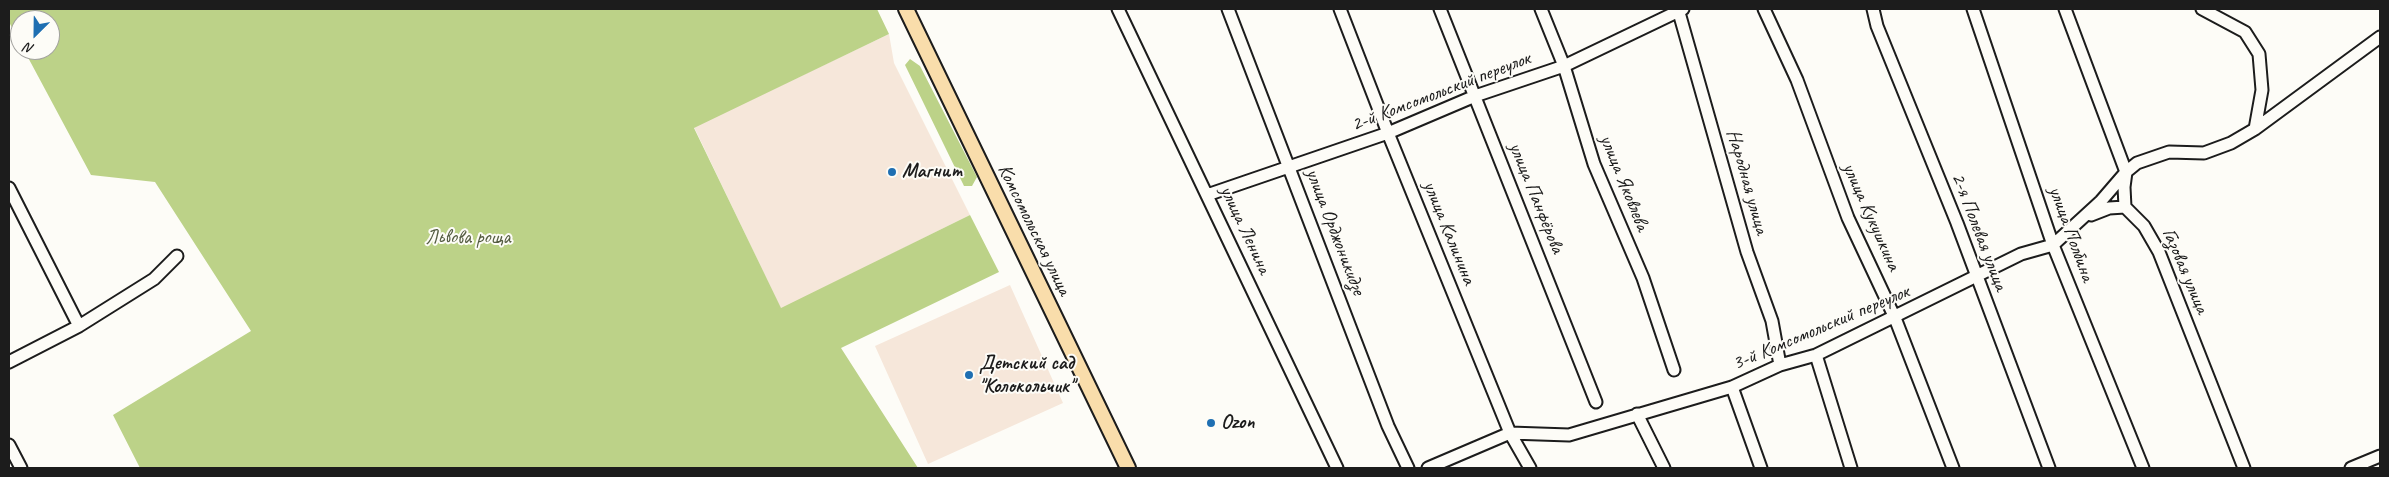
<!DOCTYPE html>
<html>
<head>
<meta charset="utf-8">
<style>
	body { margin:0 }
	#map { position:relative; width:2389px; height:477px; overflow:hidden; background:#fdfcf7; font-family:Caveat,sans-serif }
	canvas { display:block }
	.frame { position:absolute; inset:0; border:10px solid #1c1c1c; pointer-events:none }
	.north { position:absolute; left:10px; top:10px; width:50px; height:50px; box-sizing:border-box; background:#fdfcf7; border:1px solid #a3a29f; border-radius:50%; rotate:203deg; font-size:14px; font-weight:700; line-height:20px; text-align:center; color:#1c1c1c }
	.north::after { content:''; display:block; margin:auto; width:18px; height:22px; background:#1f6fb2; clip-path:polygon(50% 0,100% 100%,50% 72%,0 100%) }
</style>
</head>
<body>
<div id="map">
<canvas width="2389" height="477"></canvas>
<div class="frame"></div>
<div class="north">N</div>
</div>
<script>
const ctx = document.querySelector('canvas').getContext('2d');
ctx.lineJoin = 'round';
function paint(path, color) {
  ctx.fillStyle = color;
  ctx.fill(path, 'evenodd');
}
function poly(rows) {
  const path = new Path2D();
  for (const r of rows) {
    path.moveTo(r[0], r[1]);
    for (let i = 2; i < r.length; i += 2) path.lineTo(r[i], r[i + 1]);
  }
  return path;
}
function trace(path, color, width, dash) {
  ctx.strokeStyle = color;
  ctx.lineWidth = width;
  ctx.lineCap = dash ? 'butt' : 'round';
  ctx.setLineDash(dash || []);
  ctx.stroke(path);
}
function label(font, color, halo, rows, align = 'center') {
  ctx.font = font + ' Caveat,sans-serif';
  ctx.lineWidth = 4;
  ctx.setLineDash([]);
  ctx.textBaseline = 'middle';
  ctx.strokeStyle = halo;
  ctx.fillStyle = color;
  for (const [text, x, y, turn = 0] of rows) {
    ctx.save();
    ctx.translate(x, y);
    ctx.rotate((+turn || 0) * Math.PI / 180);
    ctx.textAlign = isNaN(turn) ? turn : align;
    if (halo) ctx.strokeText(text, 0, 0);
    ctx.fillText(text, 0, 0);
    ctx.restore();
  }
}
const built = poly([
	[889,34,894,63,970,215,781,309,694,127],
	[1010,285,1063,403,928,464,875,346]
]);
const green = poly([
	[9,9,877,9,889,34,694,128,781,308,970,215,999,272,841,348,918,468,140,468,113,415,251,331,155,182,91,175,24,50,50,50,50,20,20,20,20,43,9,22],
	[910,59,920,66,977,177,972,186,964,186,905,65]
]);
const minor = poly([
	[1118,9,1337,468],
	[1228,9,1388,426,1408,468],
	[1340,9,1388,133,1510,433,1530,468],
	[1440,9,1596,402],
	[1541,9,1564,66,1594,164,1643,278,1674,370],
	[1678,9,1747,252,1772,321,1780,365],
	[1764,9,1797,80,1848,218,1895,318,1953,468],
	[1873,9,1877,26,1957,223,2049,468],
	[1973,9,2053,245,2143,468],
	[2065,9,2126,172,2124,187,2125,207,2144,226,2159,252,2244,468],
	[2202,9,2245,32,2259,54,2262,90,2255,129],
	[9,188,79,326],
	[1207,195,1388,133,1475,96,1564,66,1683,9],
	[2091,215,2109,208,2125,207],
	[1816,355,1851,468],
	[9,362,79,326,154,279,177,256],
	[1732,387,1761,468],
	[1637,414,1664,468],
	[9,445,21,468],
	[1428,468,1510,433,1569,435,1732,387,1780,365,1816,355,2021,254,2053,245,2101,201,2126,172,2137,163,2169,152,2204,153,2231,143,2255,129,2380,37],
	[2351,468,2380,456]
]);
const major = poly([
	[906,9,1128,468]
]);
const markers = [
	[892,172,5,"#1f6fb2"],
	[969,375,5,"#1f6fb2"],
	[1211,423,5,"#1f6fb2"]
];
const streetNames = [
	["2-й Комсомольский переулок",1441,92,-21],
	["Народная улица",1747,182,74],
	["улица Яковлева",1624,183,68],
	["улица Панфёрова",1536,198,68],
	["улица Кукушкина",1871,217,66],
	["Комсомольская улица",1034,230,64],
	["улица Ленина",1245,230,65],
	["улица Орджоникидзе",1335,232,69],
	["2-я Полевая улица",1979,232,69],
	["улица Калинина",1449,233,68],
	["улица Полбина",2071,234,70],
	["Газовая улица",2185,271,67],
	["3-й Комсомольский переулок",1821,328,-23]
];
const poiNames = [
	["Магнит",902,172],
	["Детский сад",979,364],
	["\"Колокольчик\"",979,387],
	["Ozon",1221,423]
];
const parkNames = [
	["Львова роща",468,238]
];
paint(built, '#f6e7da');
paint(green, '#bcd288');
trace(minor, '#1c1c1c', 15);
trace(major, '#1c1c1c', 18);
trace(minor, '#fdfcf7', 11);
trace(major, '#f9ddab', 14);
for (const [x, y, r, color] of markers) {
  const dot = new Path2D();
  dot.arc(x, y, r, 0, 2 * Math.PI);
  ctx.fillStyle = color;
  ctx.fill(dot);
  trace(dot, '#fdfcf7', 2);
}
label('20px', '#1c1c1c', '#fdfcf7', streetNames);
label('bold 20px', '#1c1c1c', '#fdfcf7', poiNames, 'left');
label('20px', '#545c42', '#fdfcf7', parkNames);
</script>
</body>
</html>
